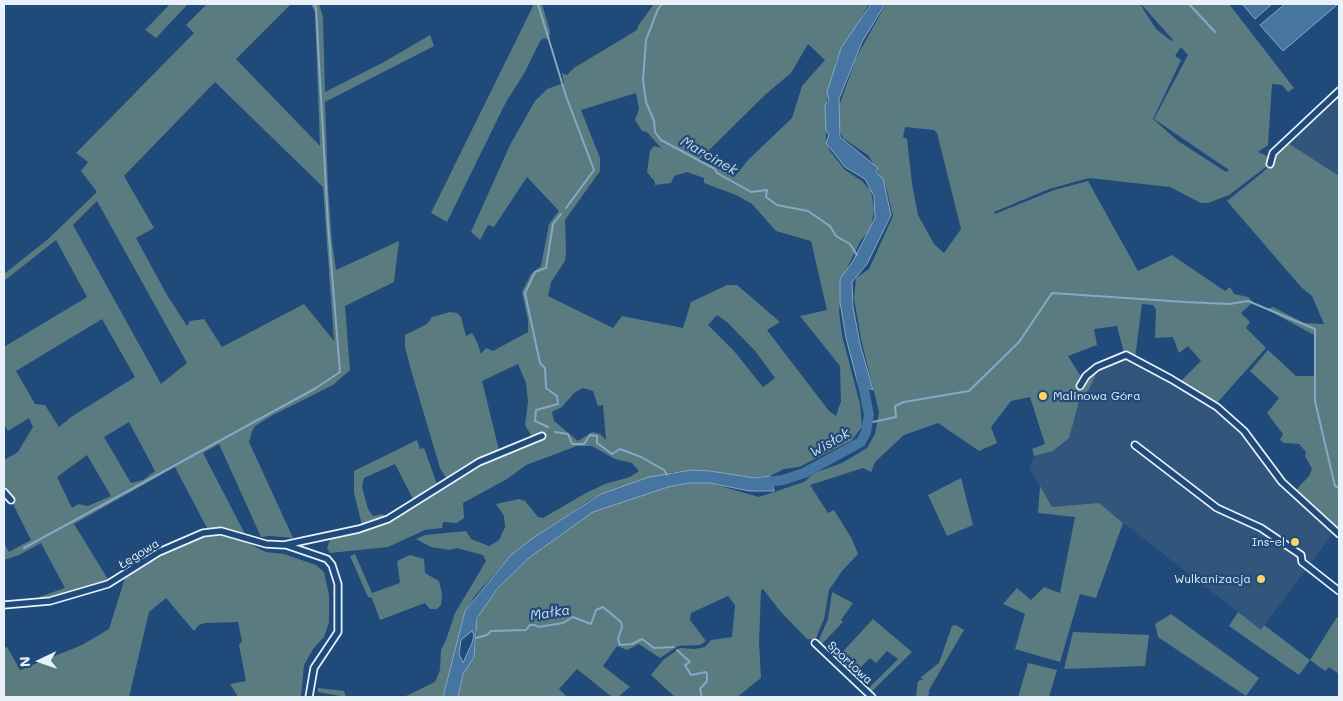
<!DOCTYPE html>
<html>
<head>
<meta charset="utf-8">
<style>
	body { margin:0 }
	#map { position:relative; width:1343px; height:701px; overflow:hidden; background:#1f4a7a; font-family:Mali,sans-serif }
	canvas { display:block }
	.frame { position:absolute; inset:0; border:5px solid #e8f1f8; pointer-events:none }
	.north { position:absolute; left:15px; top:636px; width:50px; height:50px; -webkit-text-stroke:4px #1f4a7a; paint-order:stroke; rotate:267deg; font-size:14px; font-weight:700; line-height:20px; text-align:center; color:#e8f1f8 }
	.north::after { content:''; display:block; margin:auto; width:18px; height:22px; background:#e8f1f8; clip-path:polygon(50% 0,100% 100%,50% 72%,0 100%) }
</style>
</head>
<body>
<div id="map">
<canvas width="1343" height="701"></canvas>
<div class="frame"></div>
<div class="north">N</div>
</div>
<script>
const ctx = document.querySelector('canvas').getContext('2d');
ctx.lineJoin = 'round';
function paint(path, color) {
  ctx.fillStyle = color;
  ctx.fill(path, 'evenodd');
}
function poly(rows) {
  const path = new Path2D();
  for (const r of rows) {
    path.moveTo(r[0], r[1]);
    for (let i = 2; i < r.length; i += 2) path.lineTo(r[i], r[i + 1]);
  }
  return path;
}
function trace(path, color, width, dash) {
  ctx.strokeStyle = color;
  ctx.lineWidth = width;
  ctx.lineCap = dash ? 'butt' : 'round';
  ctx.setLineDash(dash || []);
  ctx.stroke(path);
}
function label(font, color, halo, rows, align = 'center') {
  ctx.font = font + ' Mali,sans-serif';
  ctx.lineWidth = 4.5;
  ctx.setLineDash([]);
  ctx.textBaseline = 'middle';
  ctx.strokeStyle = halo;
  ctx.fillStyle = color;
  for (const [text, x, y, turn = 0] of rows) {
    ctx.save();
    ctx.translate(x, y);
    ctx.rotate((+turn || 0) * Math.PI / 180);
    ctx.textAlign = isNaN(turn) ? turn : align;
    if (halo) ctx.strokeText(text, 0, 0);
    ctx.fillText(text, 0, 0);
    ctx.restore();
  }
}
const built = poly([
	[1339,94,1339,176,1288,143],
	[1126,357,1215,409,1246,437,1279,482,1334,532,1261,630,1099,504,1052,507,1029,468,1034,456,1053,451,1096,371]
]);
const green = poly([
	[170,4,188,4,156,38,145,30],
	[207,4,291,4,236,59,320,146,315,13,311,4,319,4,323,17,325,92,384,62,430,35,434,46,325,102,328,187,332,242,336,270,399,241,394,282,345,306,350,370,333,385,273,415,255,426,252,431,249,442,293,538,270,536,261,537,219,444,203,453,246,536,227,529,208,530,175,467,74,524,109,581,56,598,41,600,39,597,65,588,41,543,19,555,4,560,4,543,9,552,31,540,4,486,4,460,18,452,33,427,29,418,8,431,4,424,4,347,87,297,56,240,4,281,4,274,47,240,97,192,81,171,88,162,76,153,194,33,186,25],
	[215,82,323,187,334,341,304,304,222,347,204,319,190,321,187,326,167,295,136,238,154,228,124,176],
	[97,201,187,363,161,384,73,225],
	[102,319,135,377,71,417,59,427,45,405,35,404,16,371],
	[129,422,155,471,143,480,131,483,104,437],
	[87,455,111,496,88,506,78,504,72,508,57,477],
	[534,4,542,4,550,31,549,40,544,38,540,41,525,72,506,102,447,222,431,213],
	[654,4,869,4,835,63,838,69,827,100,826,139,829,150,845,170,862,181,871,191,874,210,871,228,861,240,840,282,842,289,839,311,842,335,860,404,862,427,851,441,799,467,784,469,770,476,755,478,710,471,673,472,601,494,588,501,511,555,475,596,465,611,443,697,404,697,435,682,440,670,441,650,446,640,455,613,486,561,483,555,457,548,450,550,431,547,416,539,425,535,466,531,471,539,489,546,499,540,505,527,504,516,496,504,519,499,525,501,538,517,543,518,586,493,605,484,630,477,639,471,632,463,615,459,592,446,577,446,526,465,507,479,463,503,464,518,457,523,443,522,442,528,425,530,388,547,330,553,327,548,331,537,390,521,464,474,502,453,546,437,542,433,532,437,525,425,528,402,526,383,518,364,482,381,499,450,446,478,440,468,411,370,405,347,405,335,427,324,432,317,450,312,457,313,461,317,466,336,472,333,477,342,481,354,486,348,493,351,528,332,528,320,522,292,531,274,541,266,549,224,559,211,527,177,494,227,488,225,480,240,471,232,510,145,535,101,547,89,564,83,562,73,567,75,574,68,637,30,638,26],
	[808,44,825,60,802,86,792,118,749,159,736,175,699,160,766,94,791,73],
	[636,93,639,109,635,120,642,131,647,132,661,148,654,146,650,151,647,172,655,182,655,185,671,183,674,176,687,172,704,178,704,183,736,195,752,204,776,231,811,241,827,310,800,316,840,366,841,401,836,416,829,411,767,330,780,322,737,285,727,285,691,302,683,328,622,316,613,328,548,296,551,282,565,261,566,251,565,220,600,171,600,158,581,110],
	[717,315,727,322,756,352,775,378,763,387,734,351,708,325],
	[583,388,593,391,598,406,603,405,606,440,600,434,592,432,578,441,554,421,552,412,562,407,574,393],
	[886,4,1140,4,1156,29,1170,40,1174,41,1141,4,1229,4,1294,88,1288,92,1282,85,1272,84,1268,145,1258,152,1269,157,1266,167,1229,195,1208,203,1201,203,1170,187,1089,178,1049,189,994,212,995,214,1054,190,1088,181,1138,271,1172,255,1225,291,1230,287,1234,294,1248,297,1253,302,1241,313,1250,322,1246,328,1266,348,1216,404,1181,381,1201,361,1188,346,1179,353,1173,337,1155,338,1156,310,1153,305,1142,304,1135,358,1124,353,1117,326,1094,329,1097,345,1068,356,1080,375,1093,368,1097,372,1087,393,1080,398,1069,438,1053,451,1034,456,1032,449,1045,444,1030,397,1011,401,991,427,997,443,979,451,938,423,904,435,875,462,871,472,863,468,810,485,828,513,834,510,852,539,858,554,842,571,829,590,824,619,815,640,807,639,780,611,763,589,761,590,759,642,761,678,737,697,675,697,651,675,663,660,680,648,695,649,705,647,711,640,732,637,735,605,728,596,691,613,690,620,706,641,700,645,678,646,660,658,639,644,627,650,617,646,603,666,630,687,618,697,612,697,577,669,559,689,567,697,458,697,463,674,474,657,477,633,475,627,481,610,508,577,530,557,593,511,668,487,688,483,710,483,759,497,804,482,814,473,842,463,867,448,875,434,879,412,861,339,854,298,855,289,856,278,869,269,893,216,886,187,869,156,843,138,835,118,856,58],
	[1181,47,1188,55,1154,119,1229,170,1226,172,1178,141,1153,119,1181,60,1175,56],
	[905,127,934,130,937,133,961,229,944,253,934,244,918,215,912,184,907,139,903,137],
	[1288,143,1339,176,1339,537,1295,491,1309,476,1312,469,1305,456,1306,452,1299,444,1284,443,1280,440,1283,434,1267,413,1279,398,1250,371,1268,350,1296,376,1316,376,1316,336,1266,309,1273,307,1304,323,1324,324,1312,296,1301,287,1227,201,1263,172,1275,161,1277,152],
	[417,440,420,449,424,448,437,484,413,499,395,464,364,478,362,487,368,509,373,516,383,514,385,518,362,525,354,493,354,471],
	[961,478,973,525,947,536,928,495],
	[1040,486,1052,507,1099,503,1123,523,1096,598,1080,594,1060,662,1015,649,1025,614,1003,604,1017,588,1031,600,1044,587,1060,593,1075,517,1038,513],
	[219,533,231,535,266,552,284,554,316,565,324,572,329,595,329,622,324,637,313,649,304,665,301,697,238,697,230,684,246,681,239,645,242,641,238,622,205,623,199,625,194,631,166,598,149,612,129,697,4,697,4,648,7,647,20,670,82,645,109,629,125,578,161,554,203,536],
	[355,554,372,593,400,583,397,561,410,555,424,559,425,573,439,581,442,594,441,605,437,609,430,609,425,603,380,620,372,598,368,597,350,556],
	[832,592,853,603,841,620,843,622,820,646,819,640,828,619],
	[1238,612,1261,630,1264,625,1310,660,1337,617,1339,619,1339,674,1329,667,1325,671,1310,660,1299,675,1229,626],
	[1171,614,1259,678,1246,696,1158,637,1155,624],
	[873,619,912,652,870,693,867,690,898,659,887,651,876,663,870,658,852,676,835,660],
	[956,625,964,630,929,690,929,694,927,697,916,697,918,681,924,679,920,678,939,663,952,626],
	[1073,632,1149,635,1145,666,1064,669],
	[1028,663,1057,670,1049,697,1018,697],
	[318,688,344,691,346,697,318,692]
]);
const water = poly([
	[871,4,885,4,862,42,839,99,840,137,878,168,876,172,883,179,891,215,867,264,852,282,853,307,860,344,873,390,858,384,846,338,840,302,840,279,853,261,875,218,874,196,865,179,845,167,826,143,829,135,826,130,825,105,829,100,827,92,841,48,871,4],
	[1245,4,1272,4,1255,19,1243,5,1245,4],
	[1285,4,1338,4,1283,51,1260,25,1285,4],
	[692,470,710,471,755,478,770,476,774,491,749,491,710,483,688,483,668,487,593,512,530,557,498,588,477,618,474,657,463,674,458,697,443,697,465,611,511,555,533,538,601,494,649,477,692,470],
	[472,631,474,635,472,643,463,663,459,654,461,640,472,631]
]);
const stream = poly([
	[538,4,566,96,594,170,566,208],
	[662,4,658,9,646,40,643,80,646,102,654,121,655,132,661,140,715,169,717,173,751,192,767,190,766,197,777,205,808,211,830,226,836,236,850,244,857,255],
	[1189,4,1215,32],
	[868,423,896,417,895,406,904,402,969,391,1019,342,1052,293,1185,302,1229,304,1248,301,1315,329,1315,401,1335,486,1339,488],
	[548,427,535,421,536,410,558,404,557,396,546,388,545,368,540,363,525,293,535,272,546,268,553,224,561,214],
	[555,432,568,434,572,444,584,444,590,435,597,436,597,443,612,454,620,449,641,457,664,470,667,475],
	[24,548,316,388,340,372,328,224,316,8,314,4],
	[476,638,487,635,491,631,526,630,530,625,535,625,538,627,563,623,573,617,591,624,596,610,603,607,621,622,622,627,618,639,620,645,632,644,642,639,654,648,674,647],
	[677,650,690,662,685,665,691,675,706,672,707,674,707,681,700,689,702,697]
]);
const river = poly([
	[759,483,783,480,804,473,861,442,866,432,869,415,861,375]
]);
const minor = poly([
	[1270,164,1273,153,1339,91],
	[1080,386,1086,376,1097,367,1126,355,1171,379,1217,407,1244,431,1282,482,1339,534],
	[1135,445,1217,508,1261,528,1301,555,1302,562,1339,591],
	[4,492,11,500],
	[286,545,327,559,332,565,338,584,338,632,314,668,309,697],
	[4,605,50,601,108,584,159,552,203,533,221,531,266,544,284,545,359,529,388,519,479,462,542,436],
	[815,643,872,697]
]);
const markers = [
	[1043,396,5,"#ffd166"],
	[1295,542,5,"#ffd166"],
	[1261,579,5,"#ffd166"]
];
const poiNames = [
	["Malinowa Góra",1053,396,"left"],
	["Ins-el",1285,542],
	["Wulkanizacja",1251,579]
];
const streetNames = [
	["Łęgowa",139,554,-32],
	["Sportowa",850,663,43]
];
const waterNames = [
	["Marcinek",709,156,30],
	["Wisłok",830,443,-30],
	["Małka",550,613,-9]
];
paint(built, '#32557c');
paint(green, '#5a7c81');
paint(water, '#4675a2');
trace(water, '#87a7c4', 1);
trace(stream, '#87a7c4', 2);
trace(river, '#4675a2', 10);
trace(minor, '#e8f1f8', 9);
trace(minor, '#1f4a7a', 5.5);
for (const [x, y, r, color] of markers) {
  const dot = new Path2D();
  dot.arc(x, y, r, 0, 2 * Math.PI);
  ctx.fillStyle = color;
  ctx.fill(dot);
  trace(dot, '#1f4a7a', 2);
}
label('12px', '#e8f1f8', '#1f4a7a', poiNames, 'right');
label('12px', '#e8f1f8', '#1f4a7a', streetNames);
label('italic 14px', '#d0deeb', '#1f4a7a', waterNames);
</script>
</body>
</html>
